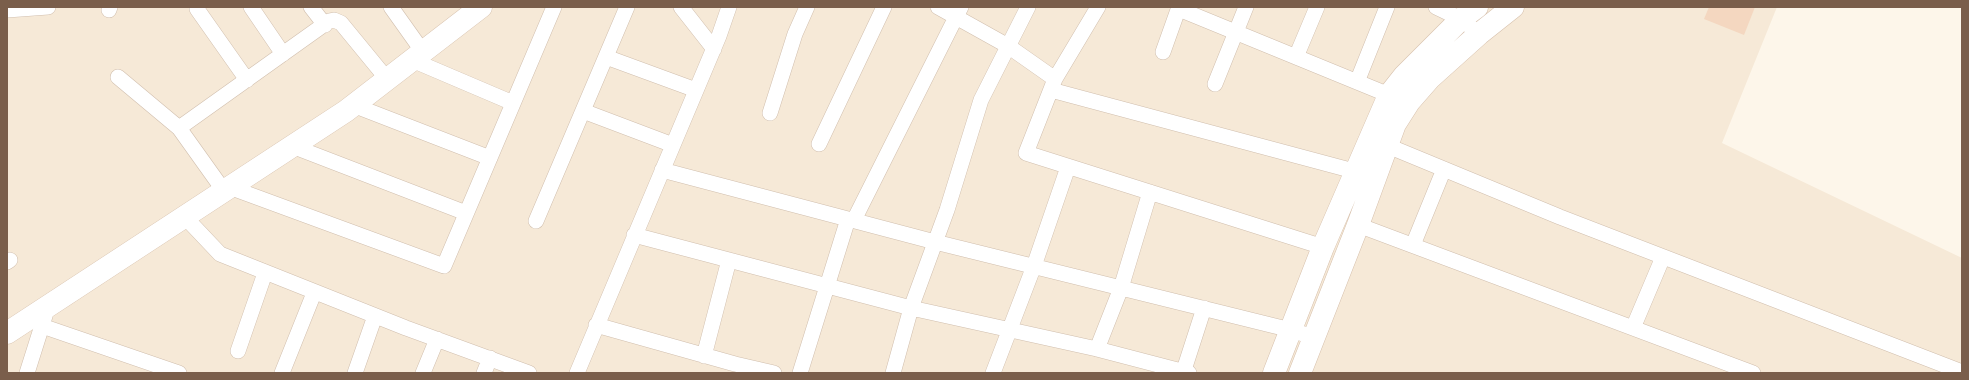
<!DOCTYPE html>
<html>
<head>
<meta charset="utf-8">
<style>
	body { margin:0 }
	#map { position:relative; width:1969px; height:380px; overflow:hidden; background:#fdf6ea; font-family:"Roboto Condensed",sans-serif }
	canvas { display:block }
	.frame { position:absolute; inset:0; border:8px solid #7a5e4b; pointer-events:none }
</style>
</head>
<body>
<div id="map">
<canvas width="1969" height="380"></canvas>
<div class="frame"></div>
</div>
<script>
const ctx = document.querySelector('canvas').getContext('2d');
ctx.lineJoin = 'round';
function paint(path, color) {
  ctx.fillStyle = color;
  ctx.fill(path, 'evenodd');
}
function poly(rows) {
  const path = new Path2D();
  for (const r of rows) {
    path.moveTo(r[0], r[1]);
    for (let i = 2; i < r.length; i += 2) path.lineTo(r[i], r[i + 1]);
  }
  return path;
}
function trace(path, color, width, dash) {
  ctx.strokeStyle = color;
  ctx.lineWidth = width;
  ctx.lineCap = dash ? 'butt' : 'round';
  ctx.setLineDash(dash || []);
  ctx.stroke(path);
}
const residential = poly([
	[7,7,1777,7,1722,143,1962,258,1962,373,7,373]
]);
const building = poly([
	[1709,7,1755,7,1744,35,1704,19]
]);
const street = poly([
	[251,7,283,54],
	[311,7,325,25],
	[391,7,423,52],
	[681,7,714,49],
	[938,7,1008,46,1055,79,1026,153,1323,247],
	[1436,7,1461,19,1479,34],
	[197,9,247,80],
	[1179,9,1389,95,1397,100],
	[7,10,48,7],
	[109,10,110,7],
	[1163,52,1179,7],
	[606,57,696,90],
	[1296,57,1317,7],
	[412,60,513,103],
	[118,77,179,128,224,191],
	[1055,79,1098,7],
	[1357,82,1387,7],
	[1215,84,1246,7],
	[1051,90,1365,174],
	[353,105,490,158],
	[583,111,673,145],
	[770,113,795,34,807,7],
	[179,128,329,21,334,20,341,23,387,79],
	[819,144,884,7],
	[292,146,466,213],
	[1388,146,1560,217,1962,372],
	[662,170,935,242,1291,330,1313,337],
	[229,187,444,266,554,7],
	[185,217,220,254,406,328,529,373],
	[854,220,961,7],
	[536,221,627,7],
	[1358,225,1753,373],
	[634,235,911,308,1097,349,1189,373],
	[1413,245,1444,169],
	[7,262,10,260],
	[596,325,735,364,774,373],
	[42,326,179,373],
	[1633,328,1663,257],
	[1097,349,1121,288,1150,192],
	[238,351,265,273],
	[704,356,729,260],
	[27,373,45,316],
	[282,373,314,293],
	[355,373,375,316],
	[423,373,437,339],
	[484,373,490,358],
	[577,373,719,36,729,7],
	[800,373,848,219],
	[893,373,911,308,947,210,981,100,1028,7],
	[993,373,1034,266,1068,167],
	[1183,373,1204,308]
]);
const secondary = poly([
	[7,333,346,111,481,7],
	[1274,373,1323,247,1389,95,1404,76,1461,19,1477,7],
	[1300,373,1358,225,1395,124,1409,102,1430,78,1479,34,1513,7]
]);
paint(residential, '#f6e9d7');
paint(building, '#f4d7c0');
trace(street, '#d1bfae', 16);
trace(secondary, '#d7c1ad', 23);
trace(street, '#fff', 15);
trace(secondary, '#fff', 22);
</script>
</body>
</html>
